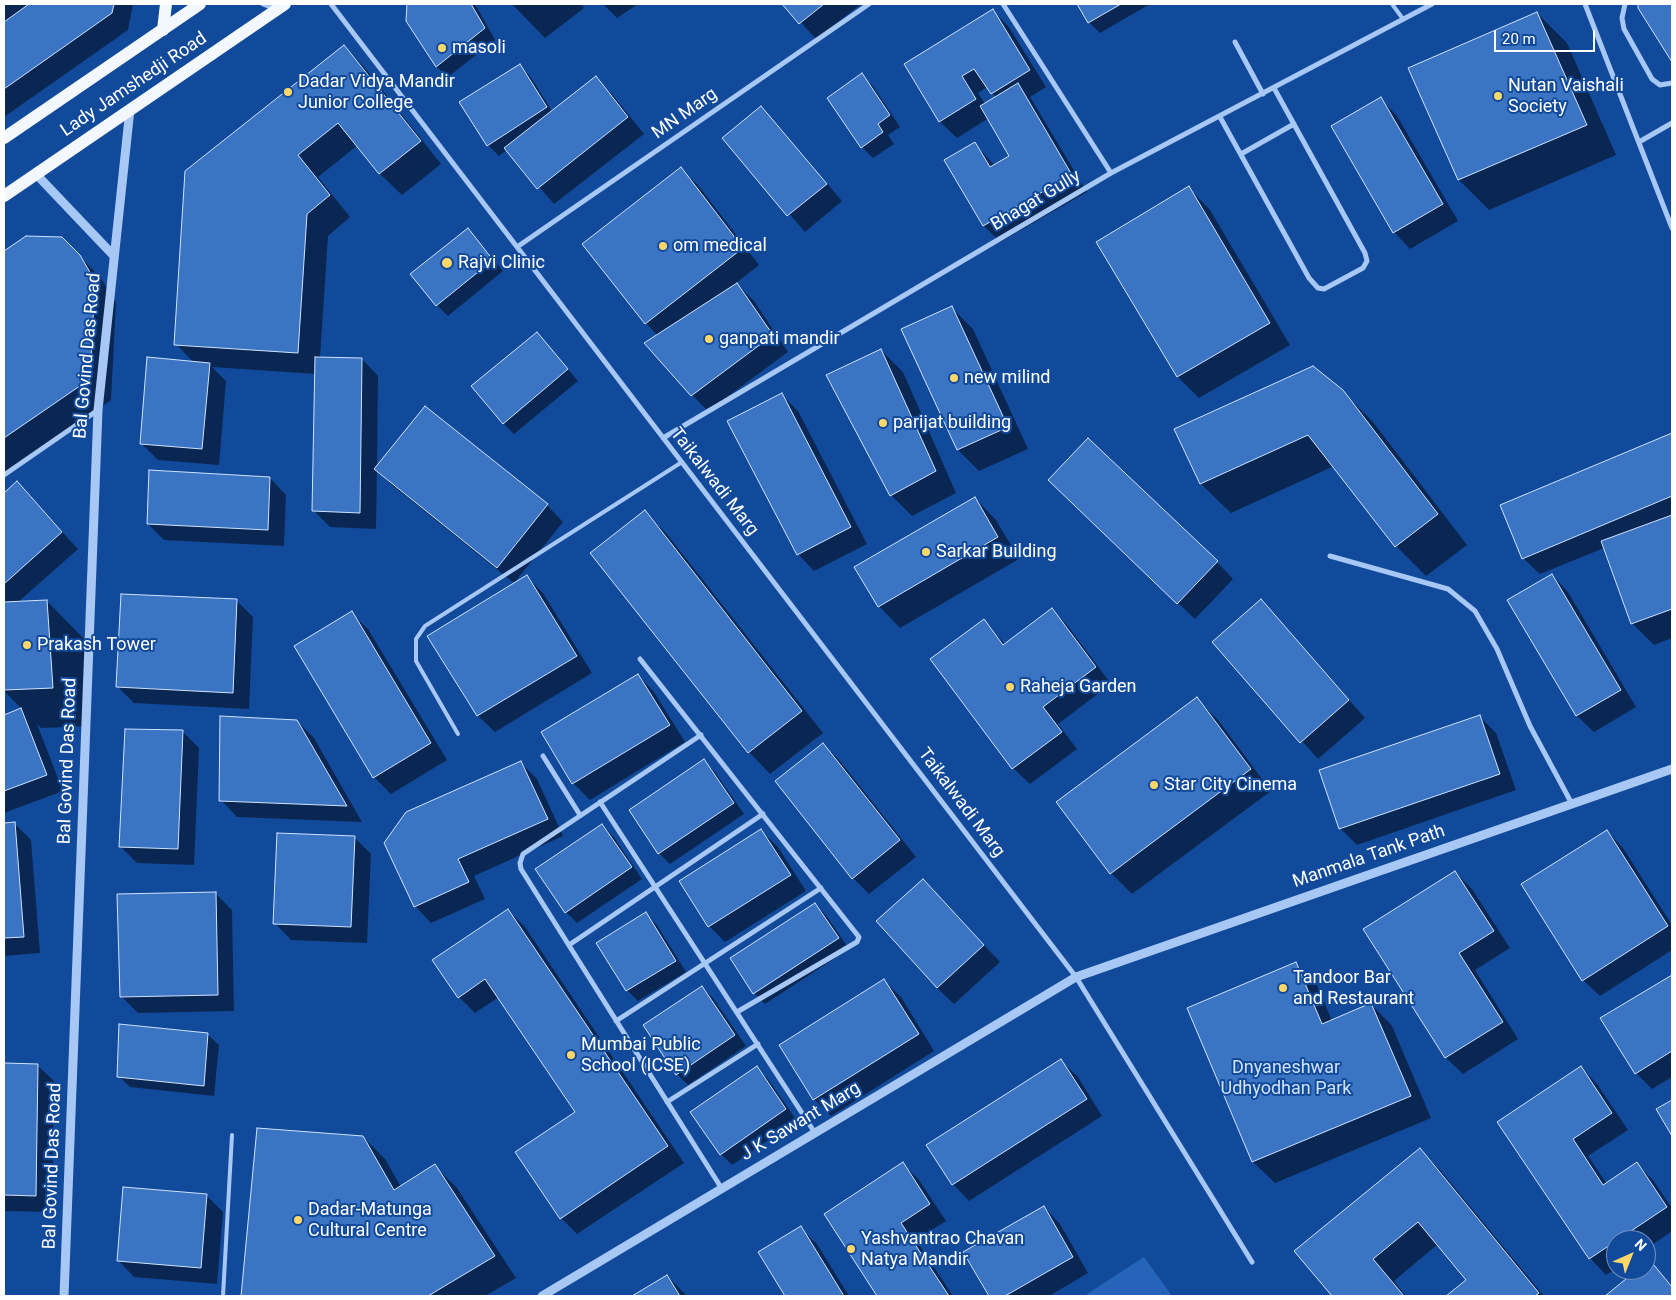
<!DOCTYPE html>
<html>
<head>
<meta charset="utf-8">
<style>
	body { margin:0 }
	#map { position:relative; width:1676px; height:1300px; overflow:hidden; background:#124a9b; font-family:Roboto,sans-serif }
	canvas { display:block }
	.frame { position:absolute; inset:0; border:5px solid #fff; pointer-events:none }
	.north { position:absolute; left:1606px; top:1230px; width:50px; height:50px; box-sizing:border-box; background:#124a9b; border:1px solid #7192c3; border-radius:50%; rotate:44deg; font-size:14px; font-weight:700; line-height:20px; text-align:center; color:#fff }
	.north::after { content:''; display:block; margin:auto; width:18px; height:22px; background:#ffd869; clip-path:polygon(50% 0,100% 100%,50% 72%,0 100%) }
	.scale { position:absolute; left:1494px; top:30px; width:101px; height:22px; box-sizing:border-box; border:2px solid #fff; border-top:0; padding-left:6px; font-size:15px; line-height:18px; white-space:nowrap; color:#fff; -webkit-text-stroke:4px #124a9b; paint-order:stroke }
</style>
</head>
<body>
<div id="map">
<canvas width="1676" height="1300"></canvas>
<div class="frame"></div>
<div class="north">N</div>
<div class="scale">20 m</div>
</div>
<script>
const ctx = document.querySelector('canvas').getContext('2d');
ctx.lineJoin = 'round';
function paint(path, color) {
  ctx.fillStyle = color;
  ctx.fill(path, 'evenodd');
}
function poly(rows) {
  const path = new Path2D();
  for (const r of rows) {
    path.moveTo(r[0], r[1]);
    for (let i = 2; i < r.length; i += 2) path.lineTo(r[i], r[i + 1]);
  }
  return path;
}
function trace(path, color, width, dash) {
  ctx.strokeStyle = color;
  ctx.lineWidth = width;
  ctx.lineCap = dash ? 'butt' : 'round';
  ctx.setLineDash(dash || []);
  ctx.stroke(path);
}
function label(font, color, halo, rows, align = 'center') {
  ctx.font = font + ' Roboto,sans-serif';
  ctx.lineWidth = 4;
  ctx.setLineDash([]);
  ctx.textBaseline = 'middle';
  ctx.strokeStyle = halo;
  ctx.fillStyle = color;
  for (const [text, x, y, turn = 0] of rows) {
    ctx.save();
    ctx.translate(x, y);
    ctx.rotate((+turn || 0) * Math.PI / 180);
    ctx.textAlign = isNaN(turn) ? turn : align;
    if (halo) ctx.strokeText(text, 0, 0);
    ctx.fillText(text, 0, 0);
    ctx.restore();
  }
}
const green = poly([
	[1144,1257,1172,1296,1084,1296]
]);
const shadow = poly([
	[4,4,133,4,128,30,4,117],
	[408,4,475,4,495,40,448,77,437,67,407,20],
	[512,4,581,4,584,8,545,38],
	[603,4,638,4,617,18],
	[784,4,861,4,816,39],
	[1078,4,1150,4,1100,33,1089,22],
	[1640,4,1672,4,1672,59,1639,8],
	[993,11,1009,27,1046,87,1030,97,1087,192,1000,242,984,226,946,160,975,144,995,166,1011,156,989,118,957,138,940,122,905,64],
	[987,87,996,98,985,104,978,93],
	[1537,13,1567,43,1616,155,1489,210,1459,180,1410,69],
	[344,46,365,68,441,164,402,195,380,174,358,145,318,177,350,217,328,236,320,358,362,359,378,376,377,467,547,505,563,522,514,583,392,485,377,470,376,529,330,527,314,511,316,374,212,367,226,381,219,465,158,460,141,443,194,363,176,344],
	[519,65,530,76,552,111,595,78,612,94,644,134,554,204,507,150,499,156,488,145],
	[862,75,873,86,900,127,888,135,894,144,873,158,862,147],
	[1381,99,1397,116,1458,221,1410,249,1394,232],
	[761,107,842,201,805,232,724,138],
	[681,169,698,185,759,265,736,283,754,301,788,352,708,411,692,395,658,336,646,323,584,244],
	[1189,188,1210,210,1290,345,1199,398,1178,377,1097,242],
	[467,229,503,271,448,316,437,305],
	[26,237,62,238,101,278,116,303,111,400,4,475,4,253],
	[951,307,973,329,1028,449,979,471,958,450],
	[537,333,578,381,514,434,503,423],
	[881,350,903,372,956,493,912,516,891,495],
	[1342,391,1373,422,1467,545,1426,576,1396,546,1334,466,1231,513,1201,484],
	[781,394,798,411,867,544,814,571,798,554],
	[1672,435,1672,638,1654,645,1632,623,1604,548,1540,574,1523,558,1501,506],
	[270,478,286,495,284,546,164,540,148,524],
	[17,483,78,549,17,603,47,601,85,640,90,726,41,728,37,724,63,791,4,813,4,716,22,709,4,691,4,494],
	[1066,497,1217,562,1233,579,1195,619],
	[975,498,996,520,1019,559,900,628,879,606],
	[644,512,666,533,823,733,770,774,749,752],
	[1552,575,1568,592,1636,707,1594,732,1577,716,1509,600],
	[527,577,543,593,592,673,495,732,478,716,429,636],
	[237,601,253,617,249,709,134,703,118,687],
	[1052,610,1068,626,1111,684,1058,724,1077,749,1030,784,1013,768,983,621,1005,644],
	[351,613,368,629,447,760,391,794,374,777,295,646],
	[1277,618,1365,718,1318,759,1214,642],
	[638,675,654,692,685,742,590,800,573,783,543,732],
	[1197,699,1218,720,1271,791,1132,894,1111,873],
	[1479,716,1496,733,1516,790,1357,845,1340,828],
	[297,721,314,738,362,822,237,817,221,800],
	[183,732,199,748,194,865,137,863,120,846],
	[823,744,840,761,916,857,869,894,853,878],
	[704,761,715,772,744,814,670,864,659,853,631,810],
	[520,762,537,779,563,836,474,876,485,899,431,923,415,906],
	[14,823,31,840,40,953,4,956,4,824],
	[602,825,613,836,642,879,577,923,566,912],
	[761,831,778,847,806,891,725,942,709,926],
	[1607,831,1623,848,1672,925,1672,950,1600,996,1583,980],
	[354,837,371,854,367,943,291,940,275,923],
	[1455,872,1472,889,1510,948,1475,970,1518,1039,1463,1074,1446,1058,1364,930],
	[923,880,1000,962,954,1004,937,988],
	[215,893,232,910,234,1011,138,1013,121,996],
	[815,904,826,915,849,949,765,1004,754,993],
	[508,910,525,927,684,1163,577,1234,561,1218,576,1112,499,997,475,1013,459,997],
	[646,914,657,925,686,972,638,1001,627,990,598,943],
	[1296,964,1317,985,1332,1021,1371,1004,1392,1026,1431,1118,1275,1183,1253,1162,1188,1009],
	[1672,976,1672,1077,1652,1089,1636,1073,1602,1019],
	[884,981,901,997,934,1051,831,1116,814,1099],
	[702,987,713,998,746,1046,688,1085,677,1074],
	[207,1034,219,1045,214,1096,130,1087,119,1076],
	[1061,1061,1078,1077,1102,1116,969,1201,953,1184],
	[4,1064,37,1065,54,1081,52,1212,4,1211],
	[1581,1067,1597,1084,1628,1130,1588,1156,1607,1184,1637,1164,1653,1180,1672,1208,1672,1231,1646,1249,1646,1240,1616,1240,1616,1269,1606,1275,1590,1258,1499,1123],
	[757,1068,768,1079,797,1121,732,1165,721,1154],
	[258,1129,363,1137,385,1159,401,1187,435,1166,457,1188,516,1278,485,1296,242,1296],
	[1420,1150,1441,1171,1544,1296,1448,1296,1468,1280,1438,1244,1394,1281,1406,1296,1333,1296,1296,1251],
	[903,1164,919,1180,946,1221,916,1240,953,1296,879,1296,825,1214],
	[206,1195,223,1212,217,1284,134,1277,118,1260],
	[1044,1207,1060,1224,1088,1273,1049,1296,991,1296,965,1253],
	[800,1228,817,1244,849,1296,786,1296,759,1253],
	[1649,1261,1672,1286,1672,1296,1607,1296,1638,1270,1646,1270,1646,1264],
	[667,1276,687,1296,634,1296]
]);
const building = poly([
	[29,4,114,4,112,13,4,89,4,22,29,4],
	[407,4,471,4,485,28,436,67,406,21,407,4],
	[782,4,824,4,799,24,782,4],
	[1077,4,1121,4,1088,23,1077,4],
	[1638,4,1672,4,1672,62,1638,8,1638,4],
	[993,9,1030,70,991,94,974,69,962,76,976,99,939,122,904,64,993,9],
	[1537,12,1587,125,1458,180,1408,68,1537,12],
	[344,45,421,141,379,174,338,123,298,155,330,195,307,214,298,353,174,345,185,171,344,45],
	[520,64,547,107,487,146,459,102,520,64],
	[862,73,890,115,878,124,883,132,861,148,827,98,862,73],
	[596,76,628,117,537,189,504,148,596,76],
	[1018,83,1072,175,983,226,944,160,975,142,990,167,1009,156,980,106,1018,83],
	[1381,97,1443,204,1393,233,1331,126,1381,97],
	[761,106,827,184,787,216,722,138,761,106],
	[681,167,743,248,645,324,582,244,681,167],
	[1189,186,1270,323,1177,377,1096,242,1189,186],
	[468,228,493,260,436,306,410,274,468,228],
	[26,236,62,237,80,255,95,281,90,379,4,438,4,251,26,236],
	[737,283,773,335,691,396,644,343,737,283],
	[952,306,1008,427,957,450,901,329,952,306],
	[537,332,568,369,503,424,471,386,537,332],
	[881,349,936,471,890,496,826,375,881,349],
	[147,357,210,363,202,449,140,444,147,357],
	[315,357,362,358,360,513,312,511,315,357],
	[1313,366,1343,390,1438,514,1395,547,1308,435,1200,484,1174,429,1313,366],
	[782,393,851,527,797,555,727,421,782,393],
	[425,406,548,504,497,568,374,469,425,406],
	[1672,433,1672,496,1522,559,1500,505,1672,433],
	[1088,438,1218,561,1177,604,1048,480,1088,438],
	[149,470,270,477,268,530,147,524,149,470],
	[17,481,62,532,4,584,4,493,17,481],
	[975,497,998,537,878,607,854,567,975,497],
	[645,510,802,711,748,753,590,553,645,510],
	[1672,515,1672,609,1631,624,1601,541,1672,515],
	[1552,574,1621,690,1576,716,1507,600,1552,574],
	[527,575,577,656,477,716,427,636,527,575],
	[121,594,237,599,233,693,116,687,121,594],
	[1261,599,1349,700,1300,743,1212,642,1261,599],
	[47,600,53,688,4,690,4,602,47,600],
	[1052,608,1096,667,1043,707,1062,732,1012,769,930,659,984,619,1003,645,1052,608],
	[352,611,431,743,373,778,294,646,352,611],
	[638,674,670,725,572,784,541,732,638,674],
	[1197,697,1251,769,1110,874,1056,802,1197,697],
	[21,708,47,775,4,791,4,715,21,708],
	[1480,715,1500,774,1339,829,1319,770,1480,715],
	[220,716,297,720,347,806,219,801,220,716],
	[125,729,183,730,178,849,119,847,125,729],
	[823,743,900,840,852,879,775,781,823,743],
	[704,759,734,803,658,854,629,810,704,759],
	[521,761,548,819,458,859,469,882,414,907,384,843,406,812,521,761],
	[15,822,24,937,4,938,4,823,15,822],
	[602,824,632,867,565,913,535,869,602,824],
	[761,829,791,875,708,927,679,881,761,829],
	[1607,830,1668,926,1582,981,1521,884,1607,830],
	[277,833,355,836,351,927,273,924,277,833],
	[1455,871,1494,931,1459,953,1503,1022,1445,1058,1363,929,1455,871],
	[923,879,984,945,937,988,876,921,923,879],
	[216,892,218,995,120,997,117,894,216,892],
	[815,903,839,938,753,994,730,958,815,903],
	[508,909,668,1146,560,1219,515,1152,575,1112,485,979,458,998,432,960,508,909],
	[646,912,676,961,626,991,596,943,646,912],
	[1296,962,1322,1024,1371,1003,1411,1096,1252,1162,1187,1008,1296,962],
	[1672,975,1672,1051,1635,1074,1600,1018,1672,975],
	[884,979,919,1034,813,1100,779,1045,884,979],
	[702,986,735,1035,676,1075,643,1025,702,986],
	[119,1024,208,1033,204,1086,117,1077,119,1024],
	[1061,1059,1087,1099,952,1185,926,1145,1061,1059],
	[4,1063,38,1064,36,1196,4,1195,4,1063],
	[757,1066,786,1109,720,1155,690,1112,757,1066],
	[1581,1066,1612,1113,1573,1139,1603,1185,1637,1162,1667,1207,1589,1259,1497,1122,1581,1066],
	[1672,1100,1672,1136,1656,1109,1672,1100],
	[257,1128,363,1136,394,1190,435,1164,495,1256,428,1296,241,1296,257,1128],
	[1420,1148,1539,1293,1535,1296,1446,1296,1466,1280,1418,1222,1373,1259,1404,1296,1332,1296,1294,1251,1420,1148],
	[903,1162,930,1204,901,1223,949,1296,877,1296,824,1214,903,1162],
	[123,1187,207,1194,201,1268,117,1261,123,1187],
	[1044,1206,1073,1257,1005,1296,989,1296,963,1252,1044,1206],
	[801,1226,844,1296,785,1296,758,1252,801,1226],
	[1649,1259,1672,1287,1672,1296,1605,1296,1637,1270,1646,1270,1646,1262,1649,1259],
	[667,1275,680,1296,632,1296,667,1275]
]);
const service = poly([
	[1392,4,1403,19],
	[458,734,416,661,416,639,425,626,682,462],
	[223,1296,232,1135]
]);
const minor = poly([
	[263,4,276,9],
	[331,4,1076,977,1252,1262],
	[1003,4,1111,173],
	[1585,4,1672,228],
	[1625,4,1622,18,1624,29,1652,79,1660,85,1672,83],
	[1235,42,1263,94],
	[1220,117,1309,278,1318,288,1324,289,1363,268,1367,261,1365,253,1274,88],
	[1639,142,1672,123],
	[1241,154,1294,124],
	[517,247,869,4],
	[663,438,1111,173,1432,4],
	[4,475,98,410],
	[1330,556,1448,589,1475,611,1497,649,1530,726,1572,804],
	[640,659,859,937,857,942,737,1012],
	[701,735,523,854,520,863,521,869,722,1189],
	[543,756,580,815],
	[600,802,815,1133],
	[569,945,763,814],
	[616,1021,821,888],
	[667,1102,758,1044]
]);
const tertiary = poly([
	[36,174,113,255],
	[64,1296,98,410,130,109],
	[542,1296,1076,977,1672,769]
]);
const primary = poly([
	[163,30,166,4],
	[4,138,200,4],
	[4,196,285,4]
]);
const markers = [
	[442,48,5,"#ffd869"],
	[288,92,5,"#ffd869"],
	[1498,96,5,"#ffd869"],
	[663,246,5,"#ffd869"],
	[447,263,6,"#ffd869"],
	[709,339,5,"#ffd869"],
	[954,378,5,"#ffd869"],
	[883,423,5,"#ffd869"],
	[926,552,5,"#ffd869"],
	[27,645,5,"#ffd869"],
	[1010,687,5,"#ffd869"],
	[1154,785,5,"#ffd869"],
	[1283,988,5,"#ffd869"],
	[571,1055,5,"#ffd869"],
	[298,1220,5,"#ffd869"],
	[851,1249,5,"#ffd869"]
];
const poiNames = [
	["masoli",452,48],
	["Dadar Vidya Mandir",298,82],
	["Junior College",298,103],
	["Nutan Vaishali",1508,86],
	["Society",1508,107],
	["om medical",673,246],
	["Rajvi Clinic",458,263],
	["ganpati mandir",719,339],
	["new milind",964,378],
	["parijat building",893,423],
	["Sarkar Building",936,552],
	["Prakash Tower",37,645],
	["Raheja Garden",1020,687],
	["Star City Cinema",1164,785],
	["Tandoor Bar",1293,978],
	["and Restaurant",1293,999],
	["Mumbai Public",581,1045],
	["School (ICSE)",581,1066],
	["Dadar-Matunga",308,1210],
	["Cultural Centre",308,1231],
	["Yashvantrao Chavan",861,1239],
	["Natya Mandir",861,1260]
];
const streetNames = [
	["Lady Jamshedji Road",134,85,-34],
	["MN Marg",685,114,-35],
	["Bhagat Gully",1036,201,-31],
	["Bal Govind Das Road",88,356,-85],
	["Taikalwadi Marg",714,482,52],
	["Bal Govind Das Road",68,761,-88],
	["Taikalwadi Marg",961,803,53],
	["Manmala Tank Path",1369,857,-19],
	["J K Sawant Marg",801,1122,-31],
	["Bal Govind Das Road",53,1166,-88]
];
const parkNames = [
	["Dnyaneshwar",1286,1068],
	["Udhyodhan Park",1286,1089]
];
paint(green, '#2564b9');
paint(shadow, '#0007');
paint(building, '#3b74c2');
trace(building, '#cfe3fd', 1);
trace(service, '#a7c7f4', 4);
trace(minor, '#a7c7f4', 5);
trace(tertiary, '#a7c7f4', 9);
trace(primary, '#f3f8ff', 12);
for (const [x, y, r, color] of markers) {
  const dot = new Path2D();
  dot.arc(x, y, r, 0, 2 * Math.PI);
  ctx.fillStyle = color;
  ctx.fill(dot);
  trace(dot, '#124a9b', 2);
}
label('18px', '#fff', '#124a9b', poiNames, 'left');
label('18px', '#fff', '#124a9b', streetNames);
label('18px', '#cfe3fd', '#124a9b', parkNames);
</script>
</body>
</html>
